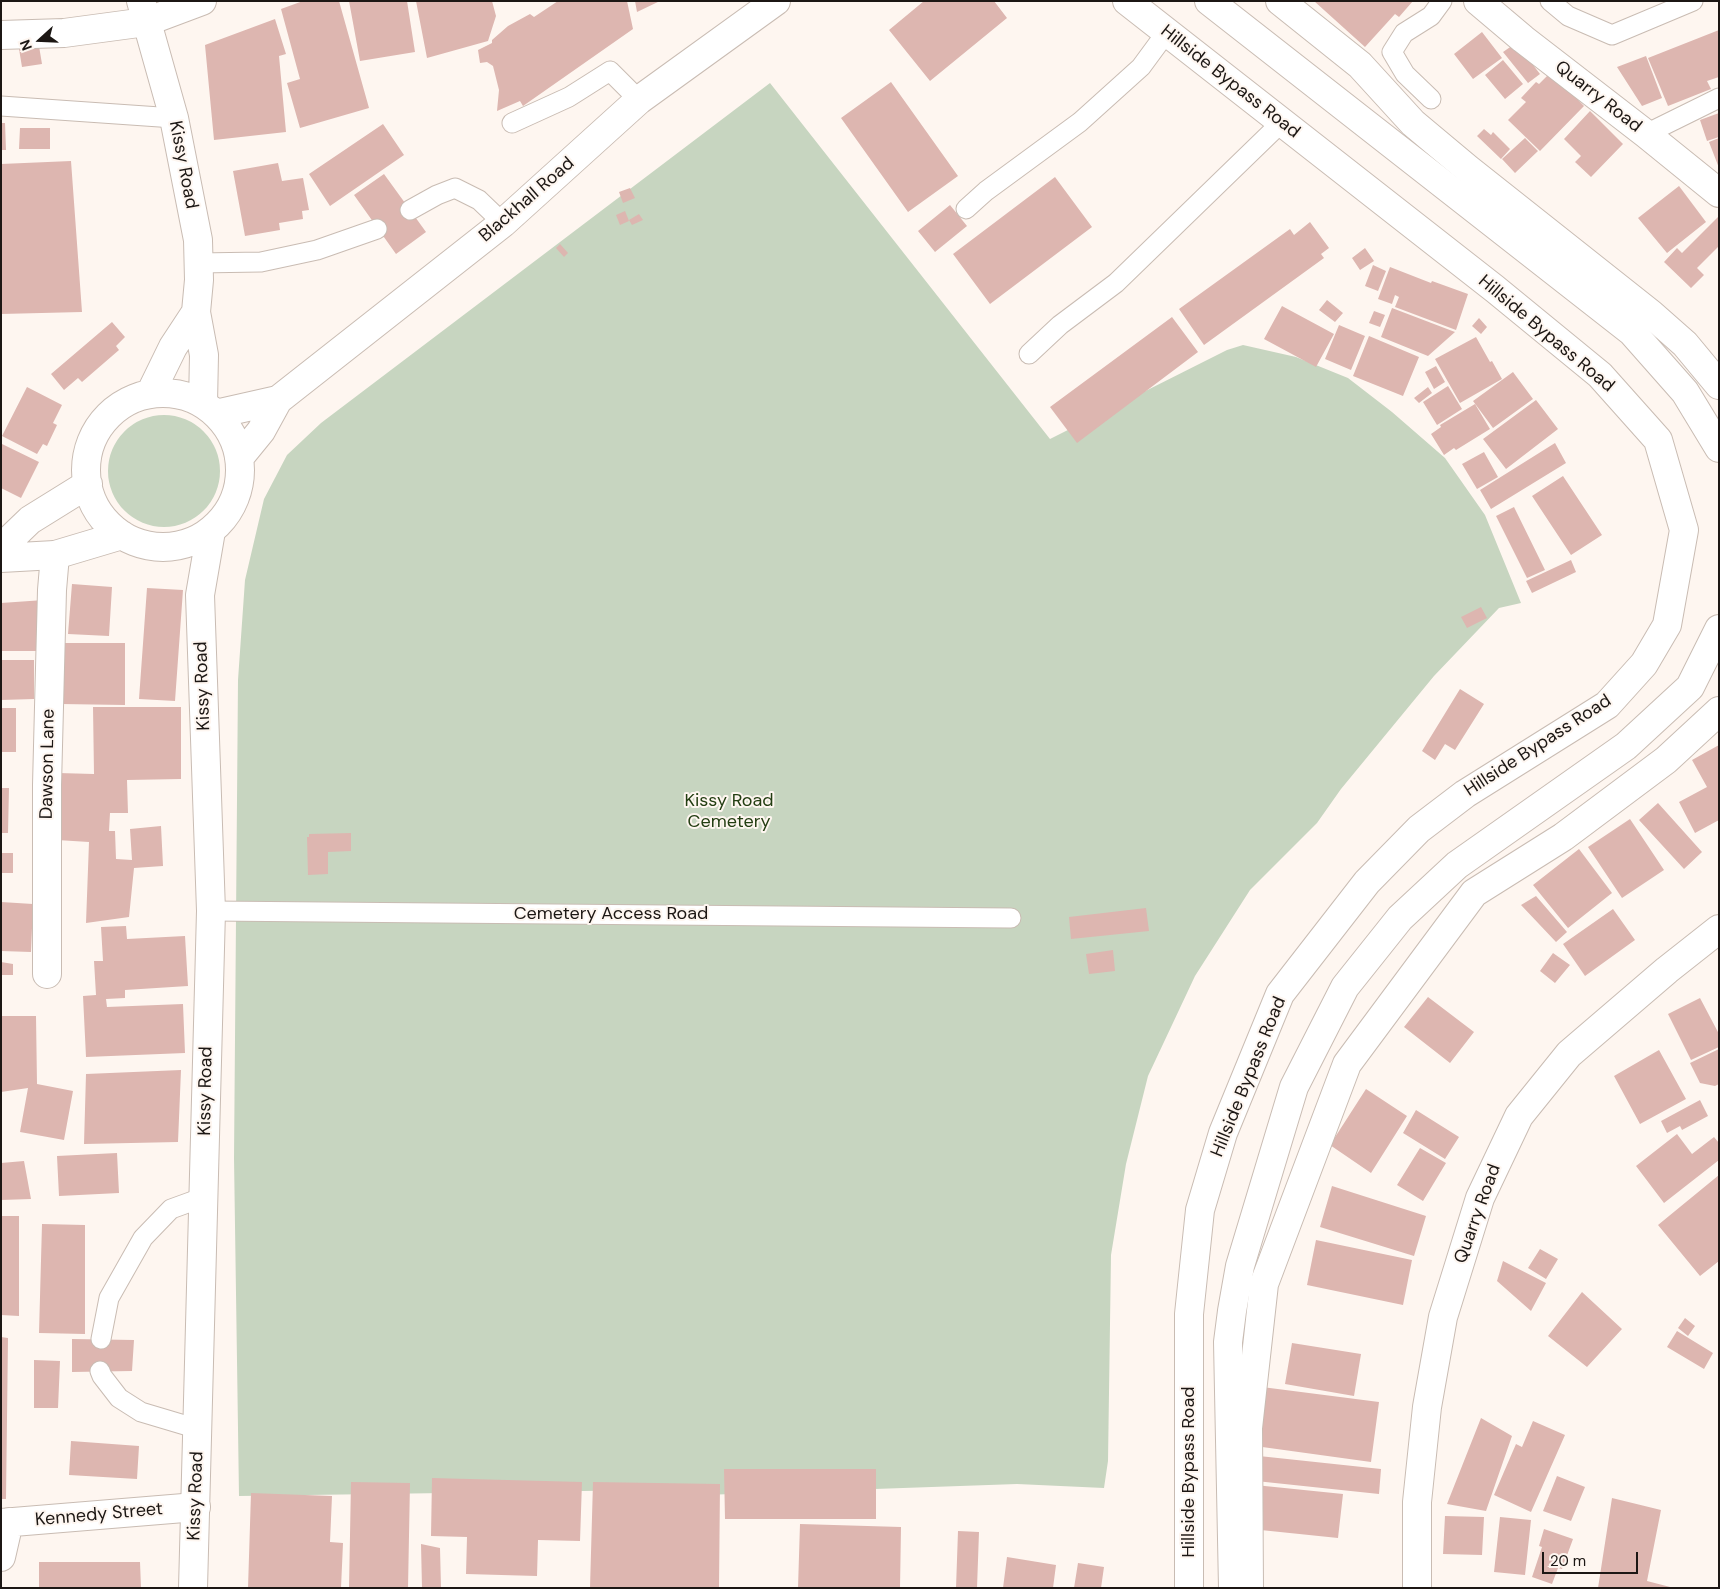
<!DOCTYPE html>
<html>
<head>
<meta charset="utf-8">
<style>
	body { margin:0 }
	#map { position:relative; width:1720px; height:1589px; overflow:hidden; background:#fef6f0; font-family:"DM Sans",sans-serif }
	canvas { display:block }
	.frame { position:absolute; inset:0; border:2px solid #1c1714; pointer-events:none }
	.north { position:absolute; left:15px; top:15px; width:50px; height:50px; -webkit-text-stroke:4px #fef6f0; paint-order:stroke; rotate:250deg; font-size:14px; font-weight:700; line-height:20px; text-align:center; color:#1c1714 }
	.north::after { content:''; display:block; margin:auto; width:18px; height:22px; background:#1c1714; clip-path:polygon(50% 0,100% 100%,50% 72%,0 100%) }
	.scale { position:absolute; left:1542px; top:1552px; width:96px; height:22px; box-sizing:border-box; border:2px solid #1c1714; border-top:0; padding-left:6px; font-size:15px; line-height:18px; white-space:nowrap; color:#1c1714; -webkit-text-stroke:4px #fef6f0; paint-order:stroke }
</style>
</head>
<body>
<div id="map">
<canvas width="1720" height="1589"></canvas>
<div class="frame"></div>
<div class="north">N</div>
<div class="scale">20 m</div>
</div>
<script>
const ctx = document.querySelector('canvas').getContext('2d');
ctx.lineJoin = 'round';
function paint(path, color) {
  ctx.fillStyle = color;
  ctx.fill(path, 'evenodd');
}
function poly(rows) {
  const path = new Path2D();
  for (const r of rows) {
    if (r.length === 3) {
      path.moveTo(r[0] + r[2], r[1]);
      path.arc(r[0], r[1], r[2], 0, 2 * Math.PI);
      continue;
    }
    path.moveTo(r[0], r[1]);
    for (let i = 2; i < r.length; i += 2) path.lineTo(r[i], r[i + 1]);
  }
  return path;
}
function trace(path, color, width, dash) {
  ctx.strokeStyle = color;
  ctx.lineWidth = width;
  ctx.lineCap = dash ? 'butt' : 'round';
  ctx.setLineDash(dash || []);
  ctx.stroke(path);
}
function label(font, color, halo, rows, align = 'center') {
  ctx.font = font + ' "DM Sans",sans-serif';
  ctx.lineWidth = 4;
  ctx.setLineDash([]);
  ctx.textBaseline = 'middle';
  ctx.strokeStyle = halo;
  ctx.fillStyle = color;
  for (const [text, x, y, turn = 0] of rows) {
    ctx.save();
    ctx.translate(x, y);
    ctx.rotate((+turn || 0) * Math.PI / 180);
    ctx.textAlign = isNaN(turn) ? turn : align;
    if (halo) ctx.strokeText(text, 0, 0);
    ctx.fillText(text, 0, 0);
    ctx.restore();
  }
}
const green = poly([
	[770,83,1050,439,1227,350,1243,345,1296,357,1348,378,1392,412,1445,458,1485,515,1521,603,1499,608,1434,676,1341,789,1317,823,1250,890,1195,976,1148,1076,1126,1164,1111,1255,1108,1461,1104,1488,1017,1484,675,1496,652,1490,239,1496,234,1158,238,680,245,580,264,499,287,455,321,423],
	[164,471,56]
]);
const building = poly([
	[303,1,339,1,369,108,300,128,287,83,300,79,281,9],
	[349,1,407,1,415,52,360,61],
	[416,1,492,1,496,16,488,41,427,58],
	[558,1,627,1,633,29,523,106,520,101,497,111,499,90,493,66,487,62,480,63,478,50,492,43,492,40,508,26,530,14,534,17],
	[635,1,660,1,637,12],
	[924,1,994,1,1007,18,930,81,889,30],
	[1314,1,1413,1,1399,17,1395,14,1365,47],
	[275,19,286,54,279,56,286,132,214,140,205,45],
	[1719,30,1719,77,1707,81,1711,89,1668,106,1648,58],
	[1482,32,1502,58,1473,79,1454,54],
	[1516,43,1540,74,1528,83,1503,52],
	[39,46,42,64,22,67,19,49],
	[1646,56,1662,98,1642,106,1617,67],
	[1503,60,1523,84,1505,99,1485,75],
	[1551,72,1584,106,1540,151,1508,120,1526,102,1521,98,1536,82,1539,84],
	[891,82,958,176,908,212,841,118],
	[1590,111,1623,144,1591,177,1575,162,1581,156,1564,139],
	[1719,113,1719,137,1707,141,1700,120],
	[1,123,5,123,6,150,1,150],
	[383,124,404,155,330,206,309,174],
	[20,128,50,128,50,149,19,149],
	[1484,129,1491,135,1493,132,1510,149,1501,159,1477,136],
	[1525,138,1538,151,1515,173,1502,159],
	[1719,138,1719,168,1709,142],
	[71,161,82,312,1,314,1,164],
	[278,163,282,181,303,178,309,210,302,211,303,219,279,223,280,230,245,236,233,171],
	[384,174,426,232,396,254,354,195],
	[1055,177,1092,227,990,304,953,254],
	[1679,186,1706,222,1667,253,1638,218],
	[630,188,635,198,623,203,619,192],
	[950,205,967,226,935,252,918,231],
	[625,211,629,221,620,225,616,215],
	[639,214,643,220,632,225,629,220],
	[1718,217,1719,246,1697,268,1704,275,1691,288,1664,262,1677,248,1682,253],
	[1310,222,1329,248,1321,254,1324,258,1204,345,1179,309,1290,229,1294,235],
	[560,244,568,253,564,257,556,248],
	[1365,248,1374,261,1360,270,1352,258],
	[1373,265,1386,271,1378,291,1365,286],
	[1390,267,1431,283,1432,281,1468,294,1456,330,1395,307,1399,297,1395,295,1392,304,1378,299],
	[1327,300,1343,313,1335,322,1319,310],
	[1282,306,1334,334,1316,367,1264,339],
	[1392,308,1455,332,1428,356,1381,337],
	[1374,311,1385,315,1380,327,1369,323],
	[1172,317,1198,352,1077,443,1050,407],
	[1479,318,1487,327,1481,334,1472,326],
	[112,322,125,337,116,346,119,350,82,382,78,378,64,390,51,374],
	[1339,325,1365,336,1351,370,1325,359],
	[1369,336,1419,357,1403,396,1353,376],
	[1476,337,1490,362,1492,361,1502,379,1460,403,1435,359],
	[1436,366,1445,382,1434,389,1425,372],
	[1513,372,1533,399,1493,428,1473,401],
	[1448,386,1462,409,1437,425,1423,402],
	[27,387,62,405,53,423,57,425,47,446,43,444,37,454,2,436],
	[1428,387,1432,393,1419,403,1414,398],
	[1536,400,1558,429,1506,469,1483,439],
	[1475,404,1490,429,1456,450,1454,448,1444,455,1431,434,1441,427,1440,425],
	[1555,443,1566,463,1491,509,1480,490],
	[2,444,39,462,21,498,1,488],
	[1484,452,1498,477,1477,489,1462,464],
	[1563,476,1602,535,1571,555,1532,496],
	[1514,507,1545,570,1527,578,1496,516],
	[1571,560,1576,572,1532,593,1526,581],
	[72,584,112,587,109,636,68,634],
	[147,588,183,590,175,701,139,699],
	[44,600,45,651,1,651,1,603],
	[1481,607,1487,618,1467,628,1461,617],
	[61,643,125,643,125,705,61,704],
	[1,660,34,660,34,699,1,700],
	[1460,689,1484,704,1455,750,1445,744,1435,760,1422,751],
	[93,707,181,707,181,779,127,780,128,813,110,813,109,831,115,831,116,859,132,860,130,829,161,826,163,866,134,868,129,917,86,923,89,842,57,840,58,773,94,774],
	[1,708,16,708,16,752,1,752],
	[1719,745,1719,820,1695,833,1679,802,1707,787,1692,760],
	[1,788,9,788,8,833,1,833],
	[1658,803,1702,852,1684,869,1639,820],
	[1630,819,1664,870,1622,898,1588,847],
	[351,833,351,851,328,852,328,874,308,875,307,837,309,837,309,834],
	[1579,849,1612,893,1568,928,1533,885],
	[1,853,13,853,13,873,1,873],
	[1536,896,1567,932,1556,942,1521,905],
	[1,902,33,904,31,952,1,951],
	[1146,908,1149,931,1071,939,1069,917],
	[1613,909,1635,940,1585,976,1563,944],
	[126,926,127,939,185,936,188,986,125,990,125,998,106,999,107,1007,183,1004,185,1053,86,1057,83,996,96,995,94,961,103,961,101,927],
	[1113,950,1115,971,1089,974,1086,954],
	[1553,953,1570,965,1555,983,1540,971],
	[1,962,13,964,13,975,1,975],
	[1428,997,1474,1032,1450,1063,1404,1027],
	[1700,998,1719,1034,1719,1047,1691,1060,1668,1014],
	[1,1016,36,1016,37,1084,73,1091,64,1140,20,1132,28,1088,1,1092],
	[1719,1049,1719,1084,1715,1086,1700,1083,1690,1063],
	[1659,1050,1686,1099,1640,1124,1614,1076],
	[181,1070,178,1142,84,1144,86,1074],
	[1366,1089,1407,1116,1371,1173,1330,1145],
	[1700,1100,1708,1116,1682,1130,1680,1126,1667,1133,1661,1121],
	[1416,1110,1459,1137,1445,1159,1403,1133],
	[1677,1134,1692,1154,1714,1137,1719,1143,1719,1160,1664,1203,1636,1166],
	[1420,1148,1446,1163,1423,1201,1397,1185],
	[117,1153,119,1193,59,1196,57,1156],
	[24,1161,31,1199,1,1200,1,1163],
	[1719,1175,1719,1261,1700,1276,1658,1225],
	[1332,1186,1426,1216,1414,1256,1320,1227],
	[1,1216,19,1216,19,1316,1,1315],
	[42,1224,85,1225,85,1334,39,1333],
	[1316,1240,1412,1260,1403,1305,1307,1285],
	[1540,1249,1558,1259,1546,1279,1528,1268],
	[1503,1261,1546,1283,1531,1311,1497,1281],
	[1582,1292,1622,1329,1587,1367,1548,1336],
	[1685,1318,1695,1326,1688,1336,1678,1328],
	[1677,1331,1713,1353,1704,1369,1667,1347],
	[1,1337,8,1338,6,1499,1,1499],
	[72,1339,134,1340,132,1371,72,1372],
	[1292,1343,1361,1354,1354,1396,1285,1384],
	[34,1360,60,1361,58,1408,34,1408],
	[1262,1387,1379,1402,1371,1462,1255,1446],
	[1481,1418,1512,1436,1486,1511,1447,1504],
	[1533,1421,1565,1435,1531,1512,1494,1495,1516,1444,1522,1447],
	[71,1441,139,1446,137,1479,69,1475],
	[1259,1456,1381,1469,1379,1494,1256,1481],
	[724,1469,876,1469,876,1519,725,1519],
	[1557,1476,1585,1487,1571,1521,1543,1511],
	[432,1478,582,1482,580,1541,538,1540,537,1576,466,1574,467,1537,431,1536],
	[351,1482,410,1483,408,1588,349,1588],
	[593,1482,720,1484,719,1588,590,1588],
	[1255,1485,1343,1494,1338,1538,1251,1529],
	[251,1493,332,1496,330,1542,343,1543,341,1588,248,1588],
	[1612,1498,1661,1510,1647,1581,1674,1588,1598,1588],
	[1445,1516,1484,1517,1482,1555,1443,1554],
	[1500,1517,1531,1520,1525,1575,1494,1572],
	[800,1524,901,1527,900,1588,798,1588],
	[1544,1529,1573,1539,1562,1569,1558,1568,1552,1584,1532,1577,1542,1547,1539,1546],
	[958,1531,979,1532,977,1588,956,1588],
	[421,1544,440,1548,441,1588,422,1588],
	[1007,1557,1056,1565,1053,1588,1003,1588],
	[39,1562,140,1562,141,1588,39,1588],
	[1078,1563,1104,1567,1101,1588,1074,1588]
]);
const lane = poly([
	[1550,1,1568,16,1612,35,1693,1],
	[1431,99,1405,74,1392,52,1404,33,1431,16,1442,1],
	[1,106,174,118],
	[512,123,569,97,610,71,639,100],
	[1646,134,1719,98],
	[966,209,986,191,1080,122,1141,67,1166,33],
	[410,210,437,195,455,188,479,200,503,223],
	[199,263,261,262,317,250,377,229],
	[1029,354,1060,325,1116,283,1282,122],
	[211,911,1011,918],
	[101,1339,109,1298,143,1238,171,1209,204,1197],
	[100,1371,102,1376,119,1398,141,1412,198,1429]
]);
const street = poly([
	[1280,1,1360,65,1413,123,1468,169,1651,314,1685,344,1719,385],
	[1478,1,1523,39,1646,134,1719,193],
	[47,974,47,785,52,590,55,555],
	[1,1523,196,1507],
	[1,1557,9,1522],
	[1249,1588,1248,1428,1264,1284,1347,1064,1474,893,1563,837,1666,760,1719,711],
	[1417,1588,1417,1502,1427,1407,1443,1317,1480,1198,1519,1116,1569,1054,1667,970,1719,929]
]);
const secondary = poly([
	[141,1,174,118,198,240,199,280,196,312,204,355,203,404],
	[1127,1,1495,289,1600,375,1658,440,1684,530,1667,625,1644,664,1607,705,1465,794,1419,829,1367,882,1280,994,1223,1133,1200,1210,1189,1314,1189,1588],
	[1209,1,1632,332,1685,392,1719,448],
	[163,470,77],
	[150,394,173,347,196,312],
	[216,414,278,400],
	[239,458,261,431,278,400,503,223,639,100,776,1],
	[1,548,30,520,88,484],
	[1,558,55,555,122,535],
	[193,1588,211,911,200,595,211,531],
	[1233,1588,1228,1342,1232,1311,1240,1266,1294,1087,1345,987,1400,918,1457,865,1626,746,1690,687,1719,629]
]);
const highway = poly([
	[1,35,64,33,146,22,202,1]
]);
const streetNames = [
	["Hillside Bypass Road",1230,82,38],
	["Quarry Road",1598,97,38],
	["Kissy Road",183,165,79],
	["Blackhall Road",527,200,-41],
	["Hillside Bypass Road",1546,334,40],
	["Kissy Road",203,686,-92],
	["Hillside Bypass Road",1538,746,-33],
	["Dawson Lane",48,764,-89],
	["Cemetery Access Road",611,914],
	["Hillside Bypass Road",1249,1077,-68],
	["Kissy Road",206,1091,-89],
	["Quarry Road",1478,1214,-70],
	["Hillside Bypass Road",1189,1472,-90],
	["Kissy Road",196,1496,-88],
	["Kennedy Street",99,1515,-5]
];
const parkNames = [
	["Kissy Road",729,801],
	["Cemetery",729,822]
];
paint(green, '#c7d5c0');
paint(building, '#ddb6b0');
trace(lane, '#c9bcb3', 21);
trace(street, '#c9bcb3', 30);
trace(secondary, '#c9bcb3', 30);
trace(highway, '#c9bcb3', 30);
trace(lane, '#fff', 19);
trace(street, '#fff', 28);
trace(secondary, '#fff', 28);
trace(highway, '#fff', 28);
label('18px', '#1c1714', '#fef6f0', streetNames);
label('18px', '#233e12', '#fef6f0', parkNames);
</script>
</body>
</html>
